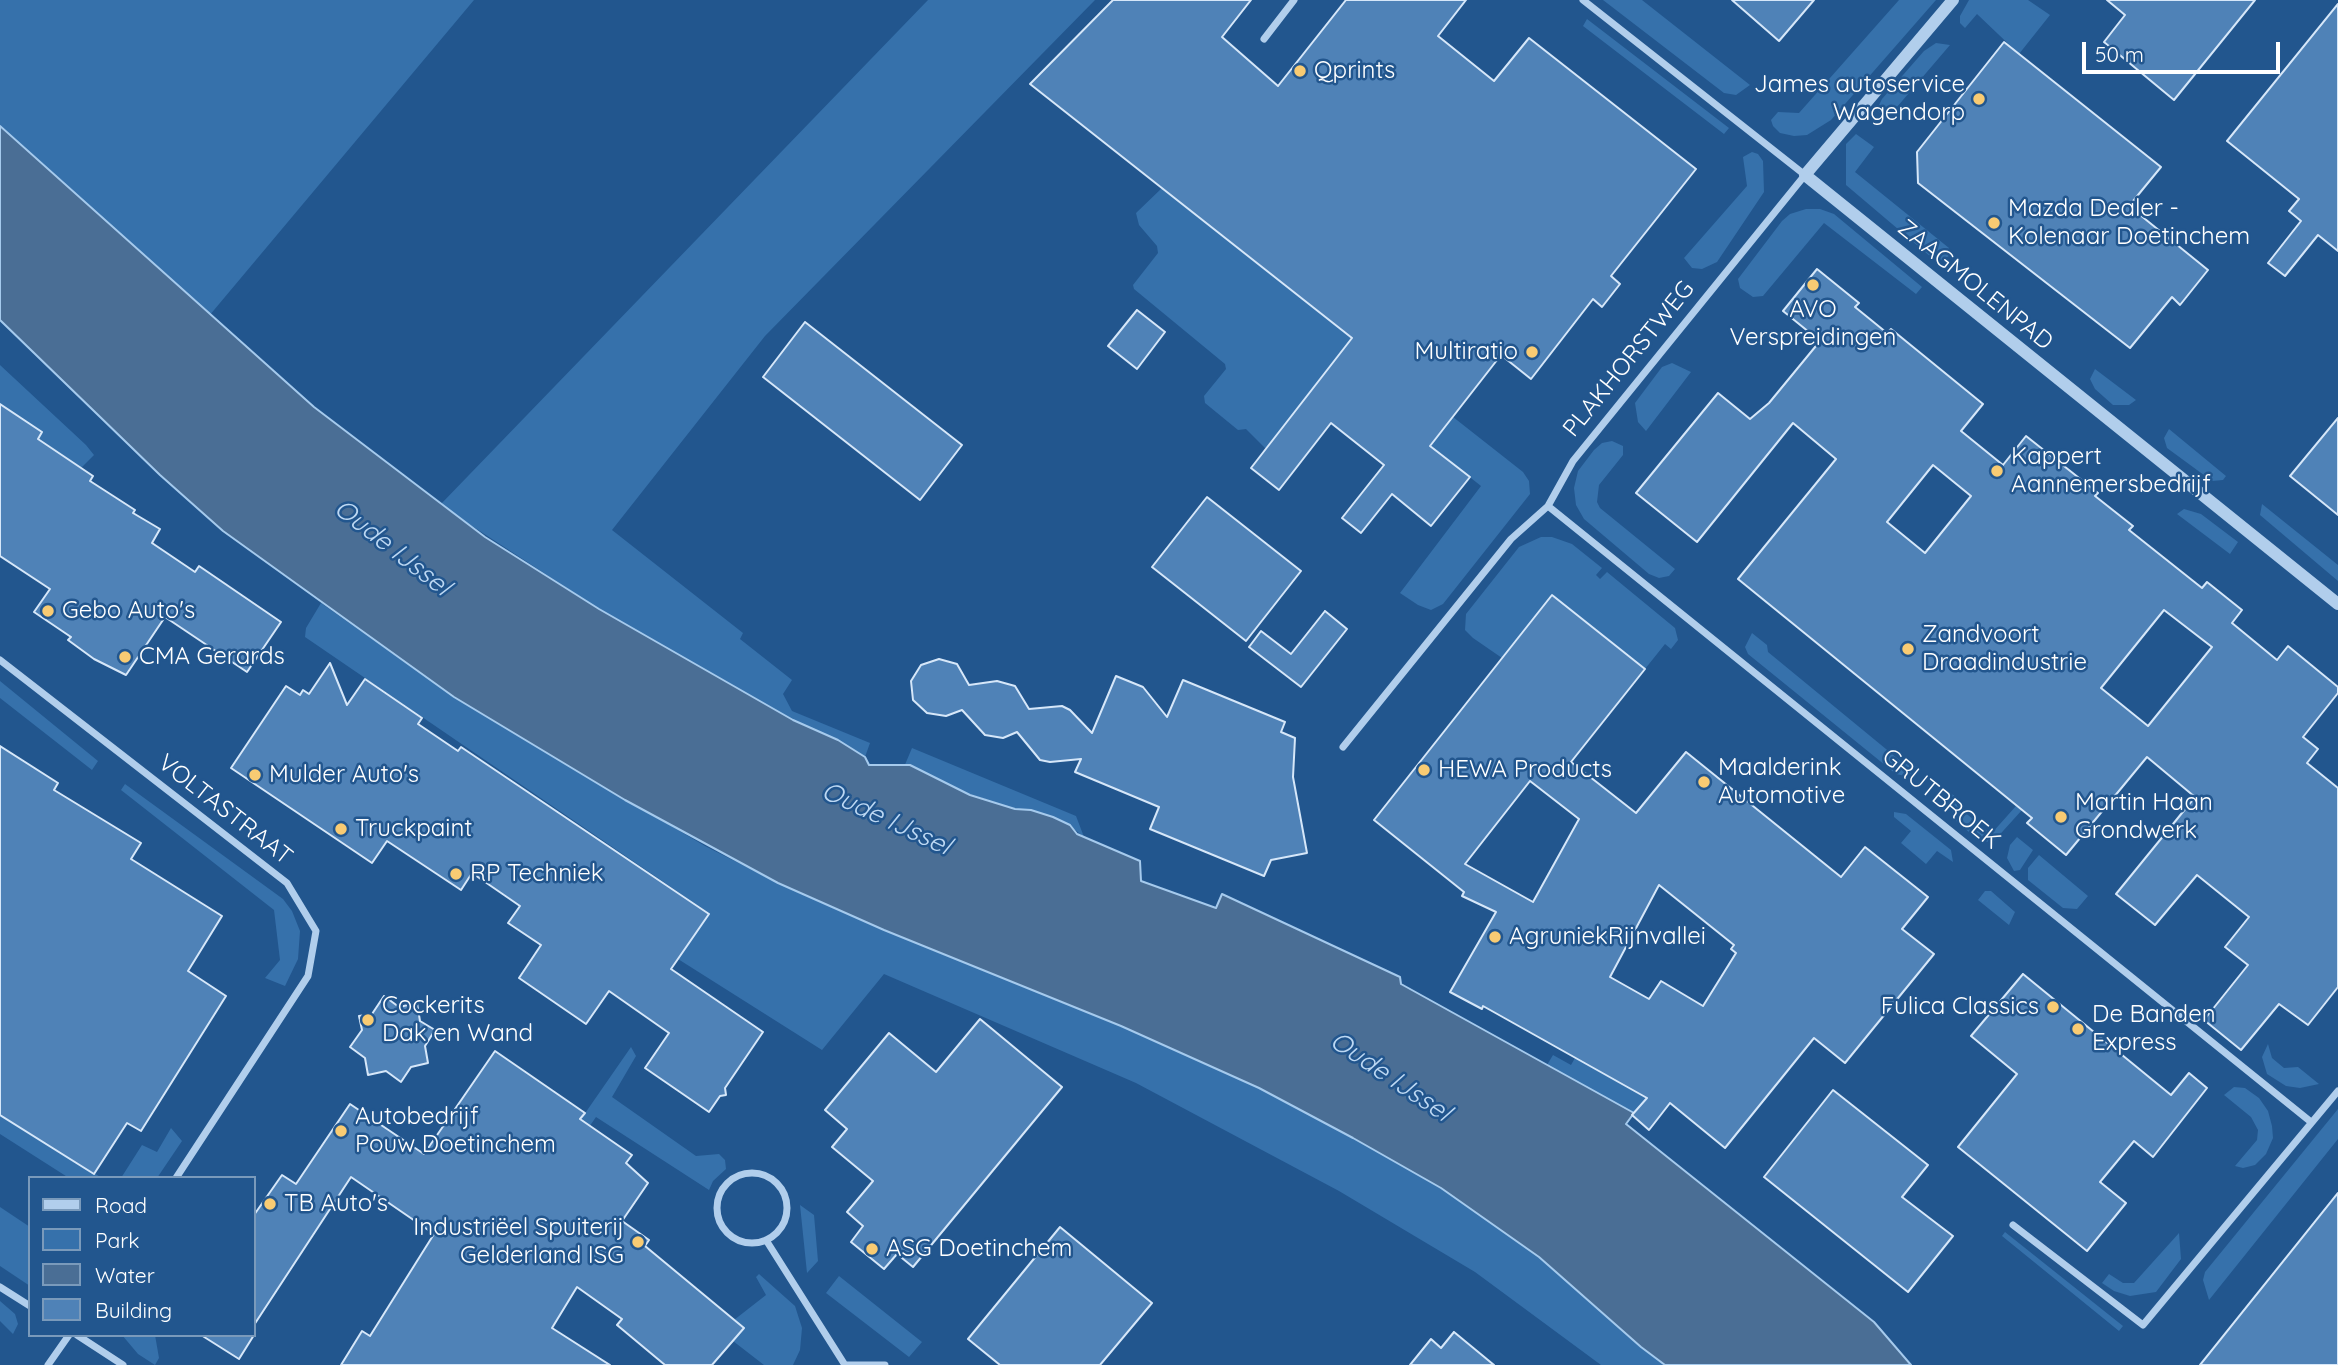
<!DOCTYPE html>
<html>
<head>
<meta charset="utf-8">
<style>
	body { margin:0 }
	#map { position:relative; width:2338px; height:1365px; overflow:hidden; background:#22568e; font-family:Quicksand,sans-serif }
	canvas { display:block }
	.legend { position:absolute; left:28px; top:1176px; width:228px; height:161px; box-sizing:border-box; background:#22568e; border:2px solid #7a9abb; margin:0; padding:9px 12px; list-style:none; font-size:21px; color:#fff }
	.legend li { display:flex; align-items:center; gap:14px; height:35px }
	.legend b { width:35px; border:2px solid #7a9abb }
	.scale { position:absolute; left:2082px; top:42px; width:198px; height:32px; box-sizing:border-box; border:4px solid #fff; border-top:0; padding-left:9px; font-size:21px; line-height:24px; white-space:nowrap; color:#fff; -webkit-text-stroke:5px #22568e; paint-order:stroke }
</style>
</head>
<body>
<div id="map">
<canvas width="2338" height="1365"></canvas>
<ul class="legend">
<li><b style="height:9px;background:#b1ceec"></b>Road</li>
<li><b style="height:19px;background:#3671ab"></b>Park</li>
<li><b style="height:19px;background:#4a6e95"></b>Water</li>
<li><b style="height:19px;background:#4f82b7"></b>Building</li>
</ul>
<div class="scale">50 m</div>
</div>
<script>
const ctx = document.querySelector('canvas').getContext('2d');
ctx.lineJoin = 'round';
function paint(path, color) {
  ctx.fillStyle = color;
  ctx.fill(path, 'evenodd');
}
function poly(rows) {
  const path = new Path2D();
  for (const r of rows) {
    if (r.length === 3) {
      path.moveTo(r[0] + r[2], r[1]);
      path.arc(r[0], r[1], r[2], 0, 2 * Math.PI);
      continue;
    }
    path.moveTo(r[0], r[1]);
    for (let i = 2; i < r.length; i += 2) path.lineTo(r[i], r[i + 1]);
  }
  return path;
}
function trace(path, color, width, dash) {
  ctx.strokeStyle = color;
  ctx.lineWidth = width;
  ctx.lineCap = dash ? 'butt' : 'round';
  ctx.setLineDash(dash || []);
  ctx.stroke(path);
}
function label(font, color, halo, rows, align = 'center') {
  ctx.font = font + ' Quicksand,sans-serif';
  ctx.lineWidth = 5;
  ctx.setLineDash([]);
  ctx.textBaseline = 'middle';
  ctx.strokeStyle = halo;
  ctx.fillStyle = color;
  for (const [text, x, y, turn = 0] of rows) {
    ctx.save();
    ctx.translate(x, y);
    ctx.rotate((+turn || 0) * Math.PI / 180);
    ctx.textAlign = isNaN(turn) ? turn : align;
    if (halo) ctx.strokeText(text, 0, 0);
    ctx.fillText(text, 0, 0);
    ctx.restore();
  }
}
const green = poly([
	[0,0,474,0,209,316,0,126],
	[928,0,1095,0,765,336,612,530,743,633,740,639,792,680,783,694,792,711,870,743,865,757,838,740,793,720,599,609,440,505],
	[1603,0,1642,0,1750,85,1736,95,1724,93],
	[1899,0,1936,0,1831,120,1807,135,1794,136,1780,133,1773,126,1771,120,1778,112,1799,113],
	[1969,0,2028,0,2050,15,2019,54,1977,14,1965,28,1960,23,1960,16],
	[1587,19,1729,128,1724,134,1583,26],
	[1936,43,1950,45,1885,121,1877,109,1882,99,1924,51],
	[1856,134,1874,147,1855,172,1949,248,1949,256,1942,260,1931,257,1846,185,1846,144],
	[1752,152,1758,154,1763,161,1764,192,1717,262,1702,269,1692,268,1684,258,1747,186,1743,157],
	[1162,188,1523,472,1529,481,1530,494,1443,604,1431,610,1418,605,1400,593,1481,486,1331,367,1266,449,1246,429,1238,430,1205,403,1204,396,1226,369,1225,364,1134,289,1133,285,1158,253,1157,246,1139,225,1136,213],
	[1806,209,1820,209,1834,214,1922,287,1916,294,1824,223,1763,296,1753,297,1740,288,1738,279,1782,221,1790,214],
	[1672,363,1691,372,1646,431,1638,422,1635,403,1662,367],
	[0,365,86,445,94,455,81,468,0,411],
	[2095,369,2136,400,2129,405,2113,405,2095,389,2090,379],
	[2169,429,2226,476,2223,480,2212,481,2167,448,2164,438],
	[1612,441,1623,446,1623,455,1599,485,1597,502,1600,508,1675,569,1669,576,1659,578,1649,574,1584,519,1576,505,1574,488,1578,471,1594,450,1602,443],
	[2262,504,2338,565,2338,581,2260,515],
	[2184,509,2201,514,2238,542,2230,554,2177,514],
	[1541,537,1552,537,1572,544,1602,568,1596,575,1600,579,1607,572,1675,628,1678,640,1671,649,1665,644,1645,669,1552,595,1502,658,1473,638,1465,630,1466,614,1519,547],
	[321,603,454,697,705,846,778,883,884,930,1121,1026,1259,1088,1474,1203,1682,1365,1601,1365,1475,1272,1339,1191,1136,1083,884,974,822,1050,678,959,709,913,305,637,306,628],
	[1752,633,1767,645,1768,652,1903,763,1918,767,1910,777,1896,774,1748,654,1745,647],
	[0,681,98,761,92,770,0,698],
	[912,748,1076,816,1084,837,1069,825,1031,810,1015,809,970,794,904,767],
	[125,784,283,899,292,911,300,931,298,959,285,986,265,978,280,960,274,910,121,790],
	[1949,792,1956,797,1957,806,1991,834,2016,806,2022,810,1994,841,1981,842,1957,822,1947,799],
	[1894,812,1906,814,1951,850,1953,862,1937,851,1926,864,1901,843,1911,831,1894,817],
	[2017,837,2033,850,2020,870,2014,871,2007,858,2010,845],
	[2039,855,2088,896,2077,909,2063,908,2028,880,2028,868],
	[1985,891,1991,891,2015,912,2009,925,1978,900],
	[1696,1001,1703,1006,1654,1090,1634,1113,1547,1065,1553,1055,1571,1065,1575,1058,1641,1095],
	[2268,1044,2272,1058,2284,1068,2298,1067,2319,1084,2300,1088,2286,1086,2267,1074,2262,1057],
	[631,1047,636,1056,612,1097,696,1156,719,1154,725,1160,726,1169,713,1181,709,1190,596,1117,510,1241,493,1246],
	[2234,1087,2245,1088,2259,1098,2268,1111,2272,1126,2273,1138,2266,1154,2255,1165,2243,1168,2235,1166,2257,1140,2258,1130,2251,1117,2224,1095],
	[2338,1109,2338,1139,2209,1300,2203,1280,2205,1272],
	[0,1115,102,1178,69,1178,0,1134],
	[171,1128,182,1141,157,1178,121,1178,142,1145,157,1152],
	[800,1205,814,1215,818,1261,807,1273],
	[0,1207,30,1227,30,1286,0,1266],
	[2005,1232,2123,1326,2119,1331,2002,1236],
	[2179,1233,2181,1259,2156,1292,2130,1296,2114,1291,2102,1283,2109,1274,2123,1283,2134,1283],
	[759,1274,795,1306,802,1328,800,1350,793,1365,764,1365,733,1341,743,1328,734,1320,766,1295,756,1277],
	[839,1276,922,1342,909,1357,826,1293],
	[0,1301,15,1314,18,1324,13,1334,0,1321],
	[122,1335,155,1335,159,1358,155,1365,138,1354]
]);
const water = poly([
	[0,126,314,407,485,537,599,609,793,720,838,740,865,757,869,765,910,765,970,795,1015,809,1031,810,1053,817,1070,825,1077,834,1140,861,1141,881,1216,908,1222,894,1400,977,1401,984,1634,1113,1626,1124,1874,1322,1911,1365,1665,1365,1641,1347,1539,1257,1441,1188,1353,1138,1259,1088,1121,1026,884,930,778,883,625,800,454,697,223,531,160,475,0,320,0,126]
]);
const building = poly([
	[1113,0,1251,0,1222,37,1278,86,1346,0,1466,0,1438,36,1494,81,1529,38,1696,169,1611,276,1620,284,1602,307,1593,299,1531,379,1501,355,1430,446,1470,477,1431,526,1392,494,1361,533,1342,518,1384,465,1331,423,1279,490,1251,468,1352,338,1030,84,1113,0],
	[1732,0,1814,0,1779,41,1732,0],
	[2107,0,2255,0,2174,100,2104,42,2125,15,2107,0],
	[2338,4,2338,251,2318,235,2285,276,2268,263,2301,221,2289,211,2299,199,2227,141,2338,4],
	[2004,42,2161,167,2129,206,2208,270,2180,305,2172,297,2130,348,1918,183,1917,152,2004,42],
	[1817,269,1859,303,1855,307,1887,333,1891,329,1983,404,1961,431,2003,465,2026,436,2098,493,2095,496,2133,526,2129,530,2202,588,2207,582,2242,610,2232,623,2277,660,2288,646,2338,687,2338,693,2303,737,2318,749,2307,763,2338,788,2338,987,2308,1025,2279,1004,2241,1050,2204,1020,2248,965,2225,947,2249,917,2197,875,2155,925,2116,894,2195,797,2147,757,2066,855,2027,823,2032,818,1738,579,1836,459,1793,423,1697,542,1636,493,1718,393,1750,419,1769,403,1820,341,1783,311,1817,269],
	[1933,465,1971,496,1925,553,1887,522,1933,465],
	[2164,610,2212,647,2148,726,2101,688,2164,610],
	[1137,310,1165,332,1137,369,1108,346,1137,310],
	[805,322,962,445,920,500,763,377,805,322],
	[0,404,42,432,38,439,93,476,90,481,135,510,133,513,160,529,152,543,195,572,199,566,281,622,247,672,165,617,126,675,94,659,68,640,71,637,34,612,50,589,0,556,0,404],
	[2338,418,2338,515,2290,476,2338,418],
	[1207,497,1301,571,1246,641,1152,567,1207,497],
	[1552,595,1645,669,1571,762,1636,813,1686,752,1841,877,1865,847,1928,897,1902,929,1934,954,1845,1063,1814,1038,1725,1148,1670,1103,1649,1130,1632,1115,1647,1098,1483,1006,1482,1009,1450,992,1496,912,1462,896,1464,892,1374,820,1552,595],
	[1530,781,1579,819,1533,902,1465,864,1530,781],
	[1659,885,1734,945,1731,949,1736,953,1703,1006,1661,981,1649,999,1610,977,1659,885],
	[1325,611,1347,629,1301,687,1249,647,1261,631,1291,654,1325,611],
	[939,659,957,664,969,685,997,681,1015,686,1029,709,1062,706,1070,710,1092,733,1116,676,1143,687,1167,717,1183,680,1285,722,1281,732,1295,738,1293,777,1307,853,1271,860,1264,876,1150,829,1159,807,1075,772,1081,759,1050,762,1040,760,1017,732,1003,738,985,735,962,710,946,716,927,713,913,700,911,681,921,665,939,659],
	[330,663,347,705,365,679,422,718,418,724,458,751,461,747,709,914,671,969,763,1032,725,1088,726,1095,720,1096,709,1112,645,1068,669,1033,609,991,586,1024,519,978,541,945,508,923,520,906,472,873,461,890,387,841,372,863,231,768,286,686,300,695,303,690,309,694,330,663],
	[0,746,58,783,54,790,141,843,131,859,222,916,188,971,226,996,141,1131,127,1123,94,1174,0,1115,0,746],
	[2023,974,2171,1095,2189,1073,2207,1088,2153,1157,2134,1141,2100,1182,2126,1203,2087,1251,1958,1147,2017,1074,1971,1036,2023,974],
	[384,996,399,1007,417,1003,420,1021,435,1030,425,1046,428,1063,411,1067,401,1082,386,1071,368,1075,365,1058,350,1047,362,1030,359,1016,372,1014,384,996],
	[980,1019,1062,1087,913,1267,897,1254,884,1269,851,1242,863,1226,847,1212,873,1181,832,1147,847,1129,825,1110,889,1033,936,1072,980,1019],
	[495,1051,585,1113,580,1119,632,1155,626,1163,648,1183,622,1221,649,1240,645,1246,744,1328,712,1365,665,1365,617,1325,622,1319,577,1287,552,1328,610,1365,341,1365,362,1331,370,1336,434,1234,351,1177,254,1325,254,1215,282,1175,296,1184,350,1104,424,1154,495,1051],
	[1833,1090,1928,1165,1902,1197,1953,1236,1908,1292,1764,1177,1833,1090],
	[2338,1193,2338,1365,2200,1365,2338,1193],
	[1060,1227,1152,1303,1100,1365,1000,1365,968,1339,1060,1227],
	[1454,1332,1494,1365,1410,1365,1431,1339,1441,1348,1454,1332],
	[201,1335,254,1335,239,1359,201,1335]
]);
const minor = poly([
	[1264,39,1294,0],
	[1548,506,2311,1122],
	[0,660,287,883,316,931,308,976,176,1178],
	[1343,747,1511,539,1548,506,1573,461,1805,175,1583,0],
	[752,1208,35],
	[2013,1225,2143,1325,2338,1091],
	[766,1240,845,1365],
	[0,1287,30,1306],
	[77,1335,123,1365],
	[48,1365,69,1335],
	[845,1365,885,1365]
]);
const tertiary = poly([
	[1953,0,1805,175,2338,604]
]);
const markers = [
	[1300,71,7,"#f8cb73"],
	[1979,99,7,"#f8cb73"],
	[1994,223,7,"#f8cb73"],
	[1813,285,7,"#f8cb73"],
	[1532,352,7,"#f8cb73"],
	[1997,471,7,"#f8cb73"],
	[48,611,7,"#f8cb73"],
	[1908,649,7,"#f8cb73"],
	[125,657,7,"#f8cb73"],
	[1424,770,7,"#f8cb73"],
	[255,775,7,"#f8cb73"],
	[1704,782,7,"#f8cb73"],
	[2061,817,7,"#f8cb73"],
	[341,829,7,"#f8cb73"],
	[456,874,7,"#f8cb73"],
	[1495,937,7,"#f8cb73"],
	[2053,1007,7,"#f8cb73"],
	[368,1020,7,"#f8cb73"],
	[2078,1029,7,"#f8cb73"],
	[341,1131,7,"#f8cb73"],
	[270,1204,7,"#f8cb73"],
	[638,1242,7,"#f8cb73"],
	[872,1249,7,"#f8cb73"]
];
const poiNames = [
	["Qprints",1314,71],
	["James autoservice",1965,85,"right"],
	["Wagendorp",1965,113,"right"],
	["Mazda Dealer -",2008,209],
	["Kolenaar Doetinchem",2008,237],
	["AVO",1813,310,"center"],
	["Verspreidingen",1813,338,"center"],
	["Multiratio",1518,352,"right"],
	["Kappert",2011,457],
	["Aannemersbedrijf",2011,485],
	["Gebo Auto's",62,611],
	["Zandvoort",1922,635],
	["Draadindustrie",1922,663],
	["CMA Gerards",139,657],
	["Maalderink",1718,768],
	["Automotive",1718,796],
	["HEWA Products",1438,770],
	["Mulder Auto's",269,775],
	["Martin Haan",2075,803],
	["Grondwerk",2075,831],
	["Truckpaint",355,829],
	["RP Techniek",470,874],
	["AgruniekRijnvallei",1509,937],
	["Cockerits",382,1006],
	["Dak en Wand",382,1034],
	["Fulica Classics",2039,1007,"right"],
	["De Banden",2092,1015],
	["Express",2092,1043],
	["Autobedrijf",355,1117],
	["Pouw Doetinchem",355,1145],
	["TB Auto's",284,1204],
	["Industriëel Spuiterij",624,1228,"right"],
	["Gelderland ISG",624,1256,"right"],
	["ASG Doetinchem",886,1249]
];
const streetNames = [
	["ZAAGMOLENPAD",1975,285,39],
	["PLAKHORSTWEG",1629,359,-51],
	["GRUTBROEK",1941,799,39],
	["VOLTASTRAAT",225,810,38]
];
const waterNames = [
	["Oude IJssel",392,548,38],
	["Oude IJssel",886,819,25],
	["Oude IJssel",1390,1077,34]
];
paint(green, '#3671ab');
paint(water, '#4a6e95');
trace(water, '#a5caed', 2);
paint(building, '#4f82b7');
trace(building, '#d6e7f9', 2);
trace(minor, '#b1ceec', 7);
trace(tertiary, '#b1ceec', 12);
for (const [x, y, r, color] of markers) {
  const dot = new Path2D();
  dot.arc(x, y, r, 0, 2 * Math.PI);
  ctx.fillStyle = color;
  ctx.fill(dot);
  trace(dot, '#22568e', 2.5);
}
label('24px', '#fff', '#22568e', poiNames, 'left');
label('24px', '#fff', '#22568e', streetNames);
label('italic 26px', '#bdd8f3', '#22568e', waterNames);
</script>
</body>
</html>
